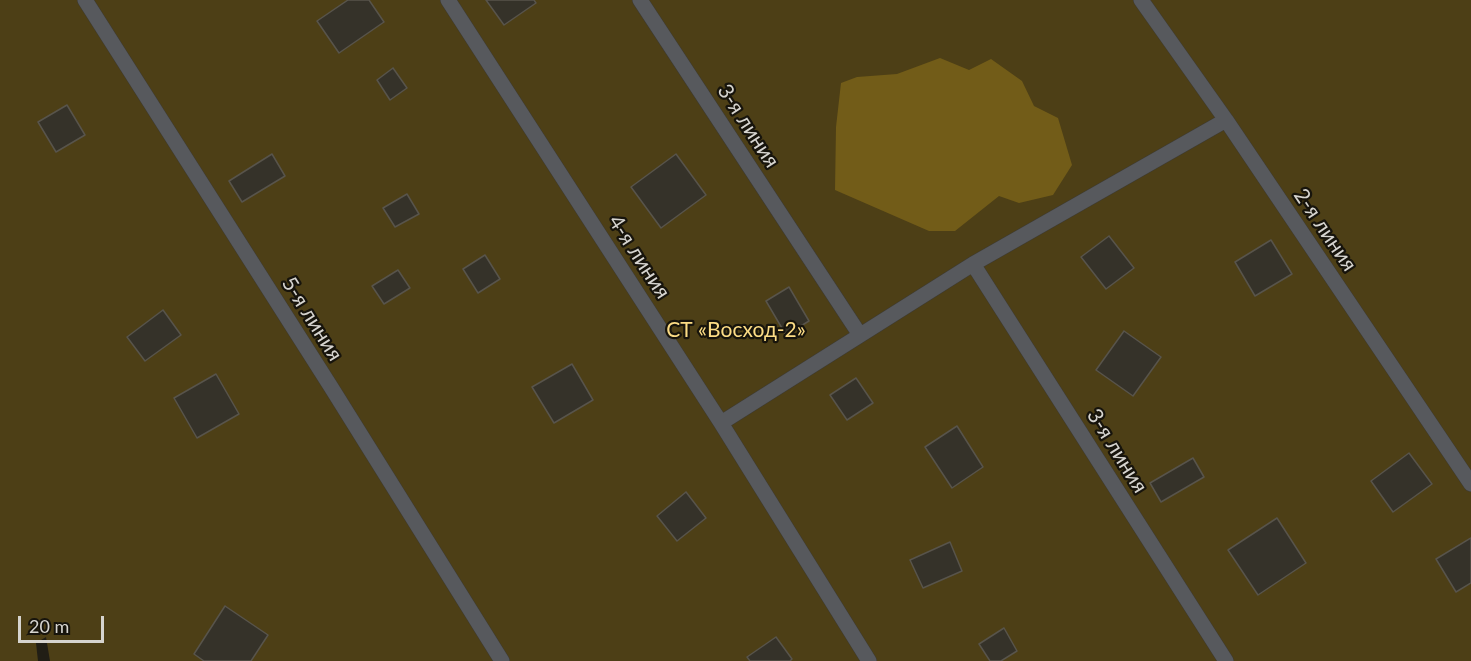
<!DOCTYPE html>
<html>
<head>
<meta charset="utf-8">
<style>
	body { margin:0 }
	#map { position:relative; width:1471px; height:661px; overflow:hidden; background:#211e15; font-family:Lato,sans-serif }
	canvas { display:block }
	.scale { position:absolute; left:18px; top:616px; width:86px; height:27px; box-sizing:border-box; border:3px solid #d6d4cf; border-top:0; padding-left:8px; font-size:18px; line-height:21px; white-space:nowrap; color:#d6d4cf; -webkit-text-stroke:4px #17140c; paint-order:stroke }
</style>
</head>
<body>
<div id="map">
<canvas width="1471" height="661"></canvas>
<div class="scale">20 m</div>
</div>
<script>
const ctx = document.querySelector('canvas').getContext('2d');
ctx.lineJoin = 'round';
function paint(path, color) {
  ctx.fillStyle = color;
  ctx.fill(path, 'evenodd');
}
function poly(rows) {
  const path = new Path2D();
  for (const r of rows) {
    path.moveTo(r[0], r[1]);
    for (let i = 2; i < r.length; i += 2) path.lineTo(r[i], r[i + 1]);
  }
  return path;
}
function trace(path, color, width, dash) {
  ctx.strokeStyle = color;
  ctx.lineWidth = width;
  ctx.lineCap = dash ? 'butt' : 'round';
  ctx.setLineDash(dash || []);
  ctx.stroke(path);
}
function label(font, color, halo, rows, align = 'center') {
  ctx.font = font + ' Lato,sans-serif';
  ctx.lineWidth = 4.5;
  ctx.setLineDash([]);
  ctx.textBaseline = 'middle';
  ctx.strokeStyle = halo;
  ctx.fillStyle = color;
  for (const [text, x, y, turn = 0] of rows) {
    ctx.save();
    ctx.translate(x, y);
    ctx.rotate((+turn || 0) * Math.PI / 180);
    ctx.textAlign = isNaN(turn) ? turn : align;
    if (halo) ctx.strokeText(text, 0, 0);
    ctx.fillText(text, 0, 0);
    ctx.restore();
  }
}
const green = poly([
	[0,0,1471,0,1471,661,50,661,46,637,36,643,38,661,0,661]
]);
const water = poly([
	[940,58,969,70,991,59,1022,81,1034,106,1058,118,1072,165,1053,195,1019,203,999,196,955,231,929,231,835,190,836,127,841,83,857,77,897,74]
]);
const building = poly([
	[348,0,369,0,384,22,339,53,317,21,348,0],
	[486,0,534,0,536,3,504,25,486,0],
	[393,68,407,88,390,100,377,80,393,68],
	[67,105,85,135,56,152,38,122,67,105],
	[272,154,285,176,242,202,229,181,272,154],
	[676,154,706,195,661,228,631,187,676,154],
	[407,194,419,214,395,227,383,208,407,194],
	[1109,236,1134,268,1106,289,1081,257,1109,236],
	[1271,240,1292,274,1255,296,1235,262,1271,240],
	[485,255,500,279,478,293,463,269,485,255],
	[398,270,410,288,384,304,372,286,398,270],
	[789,287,809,321,786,335,766,301,789,287],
	[163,310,181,335,145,361,127,337,163,310],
	[1124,331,1161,357,1133,396,1096,370,1124,331],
	[572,364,593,400,554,423,532,387,572,364],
	[216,374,239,414,197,438,174,398,216,374],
	[856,378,873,403,847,420,830,395,856,378],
	[957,426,983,467,952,488,925,447,957,426],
	[1409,453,1432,484,1393,512,1371,481,1409,453],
	[1193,458,1204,477,1161,502,1150,483,1193,458],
	[686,492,706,518,677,541,657,516,686,492],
	[1277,518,1306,563,1258,595,1228,550,1277,518],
	[1471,538,1471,583,1456,592,1436,559,1471,538],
	[950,542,962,571,923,588,910,560,950,542],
	[225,606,268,635,251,661,204,661,194,654,225,606],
	[1004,628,1017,651,1001,661,990,661,979,644,1004,628],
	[776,637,792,659,790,661,750,661,747,657,776,637]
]);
const minor = poly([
	[85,0,331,387,502,661],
	[448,0,721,423,869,661],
	[640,0,860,335],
	[1141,0,1226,120,1471,484],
	[973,264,1226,661],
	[721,423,973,264,1226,120]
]);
const streetNames = [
	["3-я линия",748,126,57],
	["2-я линия",1325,230,56],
	["4-я линия",639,257,57],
	["5-я линия",312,319,58],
	["3-я линия",1117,451,58]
];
const parkNames = [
	["СТ «Восход-2»",736,330]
];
paint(green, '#4d3f16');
paint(water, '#725c18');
paint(building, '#353229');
trace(building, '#58544b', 1.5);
trace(minor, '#3e3b33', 16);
trace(minor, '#57595d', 15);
label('21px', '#d6d4cf', '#17140c', streetNames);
label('21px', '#fcdc85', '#17140c', parkNames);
</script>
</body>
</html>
